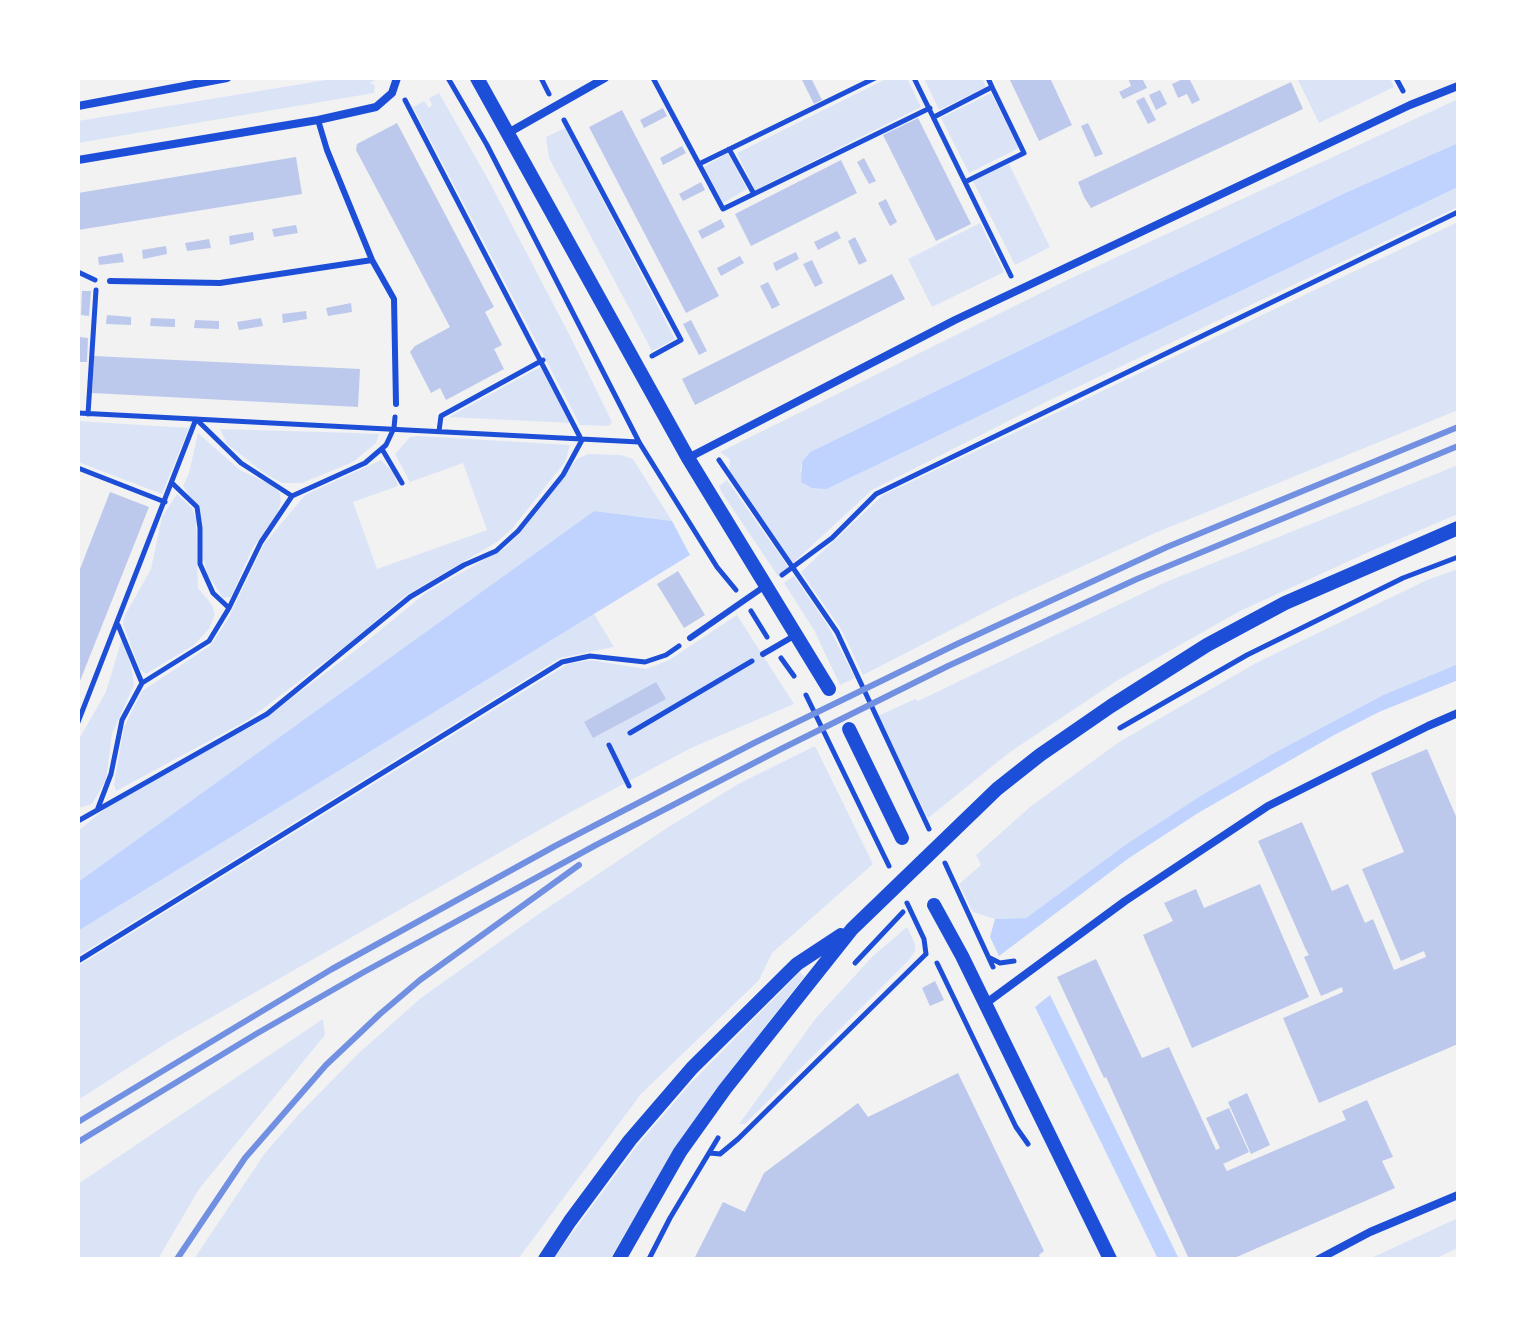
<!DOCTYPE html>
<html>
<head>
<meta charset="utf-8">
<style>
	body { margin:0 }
	#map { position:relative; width:1536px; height:1337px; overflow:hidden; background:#f2f2f2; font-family:"Crimson Pro",serif }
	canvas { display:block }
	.frame { position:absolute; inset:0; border:80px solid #fff; pointer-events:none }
</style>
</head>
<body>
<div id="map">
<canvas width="1536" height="1337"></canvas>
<div class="frame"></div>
</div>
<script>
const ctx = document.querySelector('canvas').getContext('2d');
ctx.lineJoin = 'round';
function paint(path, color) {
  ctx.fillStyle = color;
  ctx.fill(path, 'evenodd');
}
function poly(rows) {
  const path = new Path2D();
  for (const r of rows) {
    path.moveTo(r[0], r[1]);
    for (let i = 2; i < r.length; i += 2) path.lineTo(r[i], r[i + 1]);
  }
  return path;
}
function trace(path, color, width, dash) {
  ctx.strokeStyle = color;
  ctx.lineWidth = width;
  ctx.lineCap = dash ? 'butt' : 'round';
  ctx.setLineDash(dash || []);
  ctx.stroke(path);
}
const green = poly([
	[338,78,374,78,374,81,370,83,375,85,374,93,78,143,78,121],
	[888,78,907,78,921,107,755,190,737,153],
	[924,78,982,78,986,87,939,110],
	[1297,78,1390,78,1394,87,1319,123],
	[439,93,489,181,570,336,612,422,609,426,580,425,413,107,424,101,429,108,432,105,429,98],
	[991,93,1019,148,969,173,941,118],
	[1458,99,1458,143,1345,193,810,452,802,462,800,471,835,485,1458,187,1458,207,1050,400,872,490,793,563,729,472,730,459,721,453,722,451,1065,281],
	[565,128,675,339,652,351,549,158,546,137],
	[728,153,747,189,723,203,704,167],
	[1009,164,1050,247,1015,265,973,181],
	[1458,222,1458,410,1155,533,1007,601,863,675,841,629,801,572,883,495],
	[980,223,1004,272,932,307,908,259],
	[540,367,571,423,449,417],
	[78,421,189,428,162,494,78,462],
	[220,429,356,433,379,434,376,443,353,462,302,483,282,483,264,473,227,444],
	[198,433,240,470,274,486,280,494,281,502,277,514,252,549,231,597,223,598,208,575,203,559,200,513,183,486,189,473],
	[419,436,570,445,565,462,512,529,497,542,405,596,351,642,248,720,116,791,114,784,124,727,142,691,211,645,229,617,264,544,305,495,381,460,393,472,398,486,353,502,377,569,487,530,463,463,410,482,395,454,410,437],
	[588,454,621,455,633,459,672,521,594,511,78,882,78,831,110,805,261,721,356,650,427,592,505,548,521,532,577,459],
	[1458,465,1458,514,1371,551,1240,611,1118,680,1010,752,928,818,878,716,915,699,918,701,1166,582],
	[727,480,789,568,778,576,722,493,719,486],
	[177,494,192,508,196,519,198,588,212,605,215,614,209,629,194,645,146,674,140,670,123,624,124,617,151,569,162,517],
	[1458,569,1458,664,1383,695,1274,753,1202,795,1128,843,1026,918,995,919,973,912,959,884,981,865,976,855,1030,807,1119,742,1256,663,1427,580],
	[794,576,828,626,855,678,840,685,814,630,784,583],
	[594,614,614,647,560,658,78,956,78,931],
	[737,615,794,704,691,748,569,813,170,1041,78,1100,78,966,568,664,590,660,646,669,669,660],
	[122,638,132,669,134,685,112,734,106,780,92,804,78,808,78,741,106,692],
	[815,746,873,864,772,953,759,980,641,1094,518,1259,194,1259,265,1153,299,1114,360,1052,421,998,540,913,667,828,738,784],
	[907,927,915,944,915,951,909,960,745,1124,739,1124,816,1018,872,957],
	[800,972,804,977,723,1081,658,1177,610,1259,553,1259,636,1147,690,1084],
	[323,1019,325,1035,199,1189,158,1259,78,1259,78,1184],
	[1458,1218,1458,1248,1434,1259,1369,1259]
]);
const water = poly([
	[1458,143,1458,187,835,485,826,489,812,488,801,482,802,462,810,452,1345,193],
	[594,511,672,521,690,555,78,931,78,882],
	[1458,664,1458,680,1379,712,1336,734,1198,813,1129,858,999,956,990,937,995,919,1026,918,1128,843,1202,795,1274,753,1383,695],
	[1050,995,1179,1259,1158,1259,1035,1007]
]);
const building = poly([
	[801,78,811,78,822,100,814,104],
	[1009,78,1050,78,1072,125,1039,141],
	[1128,78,1142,78,1147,88,1123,99,1119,92,1131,86],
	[1185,78,1189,78,1200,100,1192,104,1187,94,1178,98,1172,84],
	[1291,82,1303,109,1091,208,1084,197,1078,182],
	[1160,90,1167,104,1156,110,1149,95],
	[1144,97,1156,120,1148,124,1136,101],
	[663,108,667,116,644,128,640,120],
	[622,110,719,296,686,313,589,127],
	[918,118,971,224,936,241,883,135],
	[397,123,494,307,485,312,502,345,494,349,504,369,446,400,440,388,431,393,410,352,415,346,450,327,356,150,357,144],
	[1088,123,1103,154,1095,157,1081,126],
	[682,146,686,153,663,165,660,158],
	[296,157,302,194,78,230,78,193],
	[864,158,876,181,869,184,857,162],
	[841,160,857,193,751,246,735,214],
	[701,182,705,190,683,201,679,194],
	[886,199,897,222,890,226,878,203],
	[721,219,725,227,702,239,698,231],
	[296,225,298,233,274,237,272,229],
	[837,231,841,238,818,250,814,242],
	[253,232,254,240,230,245,229,236],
	[855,237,867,261,859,265,848,241],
	[209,239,211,248,187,251,185,243],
	[166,246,167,254,143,259,142,250],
	[796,252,799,259,776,271,773,263],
	[122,253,124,262,99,265,98,257],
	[740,256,744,263,721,276,717,268],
	[812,260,823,283,815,287,803,264],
	[892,274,905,299,695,405,682,379],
	[768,282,780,305,772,309,760,286],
	[82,291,91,291,89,316,81,315],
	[351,303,352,312,328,316,326,308],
	[306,311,307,319,283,323,282,314],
	[107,315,131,317,131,325,106,324],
	[151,318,175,319,175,327,150,326],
	[261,318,263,326,239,330,237,322],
	[195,320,219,321,219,329,194,328],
	[691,320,707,351,699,355,683,324],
	[80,337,88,338,87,362,79,362],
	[94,356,360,369,358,407,92,393],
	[110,492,149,507,78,686,78,574],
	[678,571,705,615,684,628,657,584],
	[656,682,666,699,593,738,584,722],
	[1427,749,1458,821,1458,1044,1319,1103,1283,1018,1343,992,1342,987,1321,996,1304,957,1309,955,1306,950,1258,841,1302,822,1332,891,1348,884,1365,923,1373,919,1394,970,1426,957,1424,951,1401,961,1362,869,1404,852,1371,773],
	[1260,884,1309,997,1192,1048,1143,935,1173,921,1164,903,1196,889,1204,908],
	[1096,959,1142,1058,1169,1047,1216,1150,1220,1148,1206,1118,1229,1108,1249,1152,1223,1164,1227,1171,1346,1120,1342,1111,1367,1100,1393,1157,1382,1161,1395,1188,1232,1259,1189,1259,1106,1077,1104,1078,1057,977],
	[935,981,944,1000,930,1006,922,988],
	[958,1073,1044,1251,1039,1255,1040,1259,694,1259,723,1202,745,1212,764,1173,858,1103,868,1117],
	[1247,1093,1270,1145,1251,1154,1228,1102]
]);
const path = poly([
	[448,78,487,145,639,442,717,567,736,590],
	[541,78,549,94],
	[653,78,723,209,930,108],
	[914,78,1011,276],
	[1396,78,1403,91],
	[405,100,581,439],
	[934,117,992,87,988,78],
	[564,120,681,340,652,356],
	[729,149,754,194],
	[699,164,875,78],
	[965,182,1024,153,992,87],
	[78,272,95,280],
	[78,413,639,442],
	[88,414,96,290],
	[439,431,441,416,543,360],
	[382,449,402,483],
	[719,460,837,632,929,829],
	[78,468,165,502],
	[172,483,197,507,200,528,200,564,213,593,229,608],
	[782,575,832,538,876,494,1458,212],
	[751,611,767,637],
	[118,625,142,683],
	[781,658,794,676],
	[806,695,889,866],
	[78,722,196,419,241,463,292,496],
	[1120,728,1247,655,1403,578,1458,557],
	[630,733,752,661],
	[609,745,629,786],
	[98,808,111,774,122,720,142,683,209,641,229,608,261,542,292,496,365,463,386,445,394,428,395,417],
	[78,821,267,714,410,597,464,565,496,551,518,531,563,475,582,440],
	[945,863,993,967],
	[907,903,924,939,926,954],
	[990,958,1000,963,1014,961],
	[78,961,562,662,590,656,645,662,666,655,679,646],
	[855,963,903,912],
	[937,963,1016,1127,1028,1144],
	[710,1153,720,1154,738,1139,926,954],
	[649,1259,670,1218,718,1138]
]);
const service = poly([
	[318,120,327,150,372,260],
	[110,281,220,283,372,260,394,299,396,404],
	[690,638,765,586],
	[763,654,794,636]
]);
const minor = poly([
	[78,106,227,78],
	[508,133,605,78],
	[78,160,318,120,376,107,392,93,397,78],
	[688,458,955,320,1410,105,1458,86],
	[985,1004,1125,901,1268,806,1428,726,1458,713],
	[1319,1259,1370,1232,1458,1195]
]);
const tertiary = poly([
	[477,78,688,458,829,689],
	[849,729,902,838],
	[934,905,962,956,1110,1259],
	[545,1259,570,1221,630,1140,692,1068,797,964,841,935],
	[619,1259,680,1152,725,1089,852,929,997,789,1040,755,1111,706,1207,645,1285,603,1458,528]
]);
const rail = poly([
	[78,1122,332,969,555,846,754,743,957,644,1167,547,1458,427],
	[78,1142,256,1034,364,972,596,845,781,749,948,666,1137,579,1458,446],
	[177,1259,245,1158,326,1065,380,1014,420,980,579,865]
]);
paint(green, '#dbe4f7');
paint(water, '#bfd3fe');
paint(building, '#bdc9ec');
trace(path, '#1d4ed8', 5);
trace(service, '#1d4ed8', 6);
trace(minor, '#1d4ed8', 8);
trace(tertiary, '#1d4ed8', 14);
trace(rail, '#7290e2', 6);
</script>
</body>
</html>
